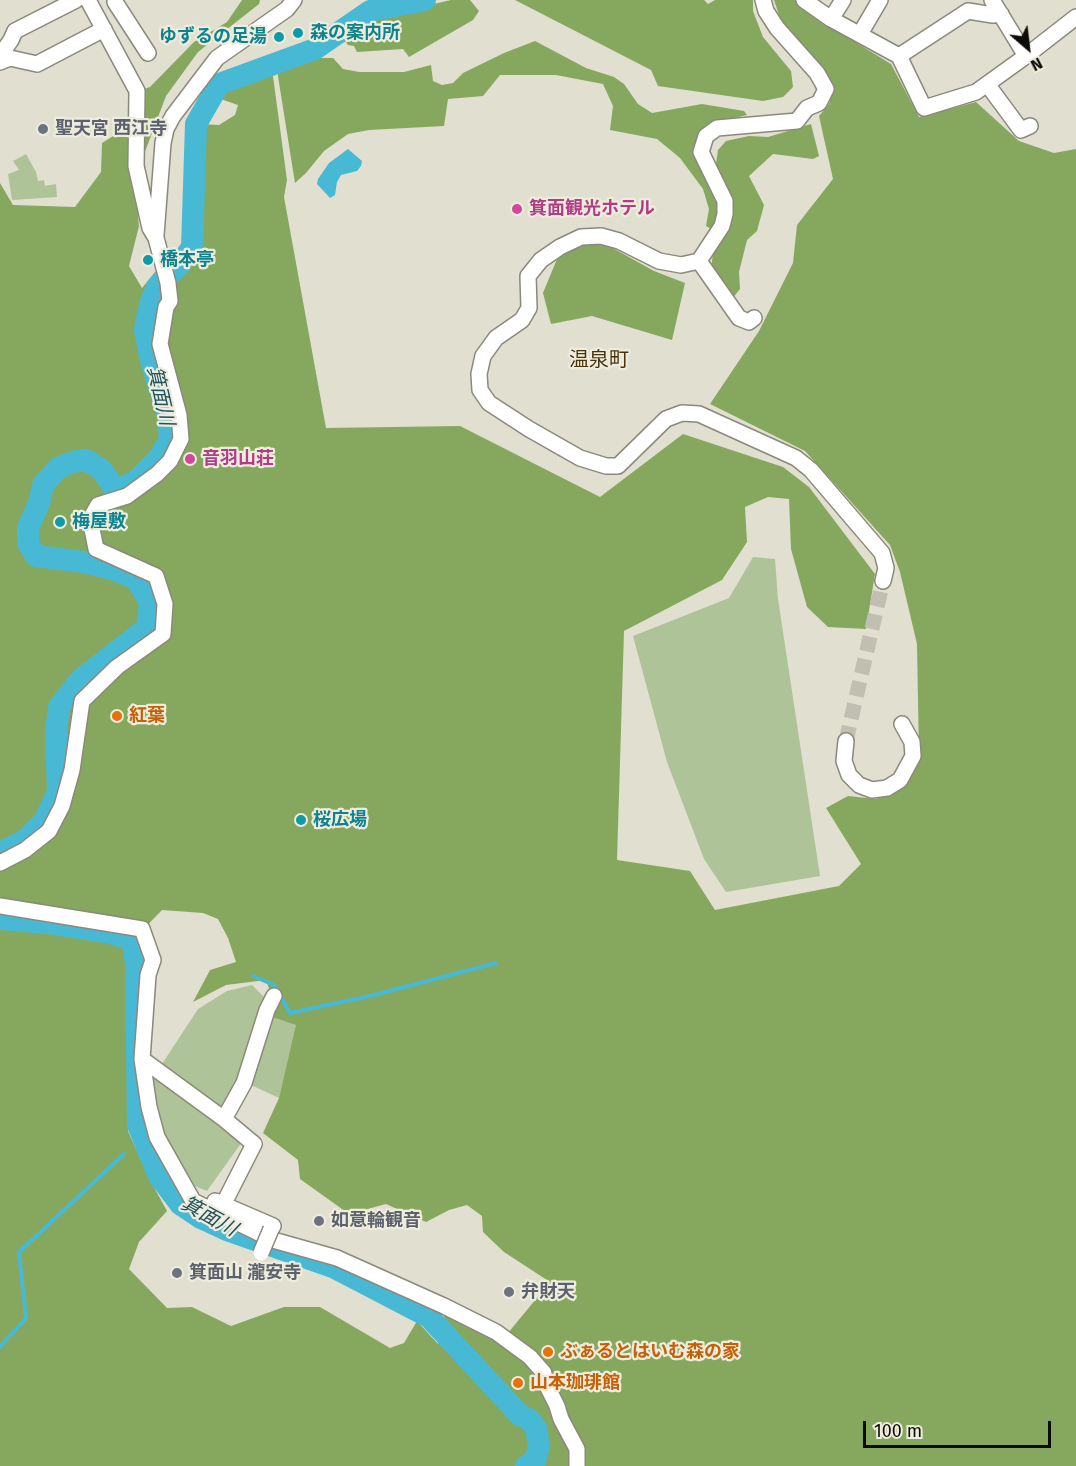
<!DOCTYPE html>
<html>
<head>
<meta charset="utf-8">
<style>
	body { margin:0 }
	#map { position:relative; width:1076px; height:1466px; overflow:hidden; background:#e1dfcf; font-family:"Fira Sans",sans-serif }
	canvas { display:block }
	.north { position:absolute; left:998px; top:18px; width:60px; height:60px; -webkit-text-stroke:4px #eeecdc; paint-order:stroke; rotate:152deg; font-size:16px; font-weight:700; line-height:24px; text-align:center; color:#0c0b07 }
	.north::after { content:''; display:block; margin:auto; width:21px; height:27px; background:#0c0b07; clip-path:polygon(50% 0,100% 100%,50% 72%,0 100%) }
	.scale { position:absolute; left:863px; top:1421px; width:188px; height:27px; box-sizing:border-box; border:3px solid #0c0b07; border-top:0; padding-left:8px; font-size:18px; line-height:21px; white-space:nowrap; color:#0c0b07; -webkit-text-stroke:4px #eeecdc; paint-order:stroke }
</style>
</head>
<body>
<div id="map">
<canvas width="1076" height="1466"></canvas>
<div class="north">N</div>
<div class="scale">100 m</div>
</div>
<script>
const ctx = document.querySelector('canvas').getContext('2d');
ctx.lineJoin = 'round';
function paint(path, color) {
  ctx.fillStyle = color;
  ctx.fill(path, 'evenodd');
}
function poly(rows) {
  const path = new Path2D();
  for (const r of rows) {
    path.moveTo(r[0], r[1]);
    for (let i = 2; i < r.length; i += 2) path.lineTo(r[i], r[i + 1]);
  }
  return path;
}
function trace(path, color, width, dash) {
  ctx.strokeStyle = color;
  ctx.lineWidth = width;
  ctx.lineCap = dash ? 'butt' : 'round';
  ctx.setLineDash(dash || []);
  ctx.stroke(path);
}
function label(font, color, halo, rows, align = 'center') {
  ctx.font = font + ' "Fira Sans","Noto Sans JP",sans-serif';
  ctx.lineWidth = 4.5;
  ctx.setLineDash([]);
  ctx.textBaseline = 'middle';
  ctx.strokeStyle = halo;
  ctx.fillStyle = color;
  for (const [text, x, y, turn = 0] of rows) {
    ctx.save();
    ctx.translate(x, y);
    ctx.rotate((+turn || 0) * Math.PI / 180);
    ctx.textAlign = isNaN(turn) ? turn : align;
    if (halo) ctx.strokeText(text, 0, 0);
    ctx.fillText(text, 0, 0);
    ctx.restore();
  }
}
const green = poly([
	[26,154,36,172,38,181,44,180,45,186,56,184,57,197,12,200,8,174,19,170,13,161],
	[753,557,775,559,778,599,820,876,726,892,704,859,667,762,633,636,729,598],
	[252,985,268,1001,241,1083,224,1109,160,1067,198,1009,227,991],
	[269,1016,297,1025,279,1098,249,1084],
	[150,1071,242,1142,207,1191,195,1186,180,1163,165,1136,156,1114]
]);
const forest = poly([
	[242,0,260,0,259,4,198,52,166,96,143,157,139,91,150,87,194,42,227,22],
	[451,0,470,0,479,11,473,20,409,57,403,49,357,52,354,46,348,45,346,42,350,36,373,18],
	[515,0,704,0,708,4,715,0,753,0,753,11,763,37,791,71,793,87,783,97,763,101,658,86,651,70],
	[774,0,797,0,799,5,811,15,891,64,919,117,976,102,1019,141,1054,153,1076,149,1076,1466,0,1466,0,183,13,205,75,207,101,172,102,143,129,126,139,226,129,266,142,288,159,267,171,282,198,248,199,124,219,125,235,115,238,105,215,97,222,85,272,69,287,180,284,197,326,428,460,426,600,497,683,434,783,467,809,487,875,574,866,629,828,627,807,607,791,549,789,499,768,497,745,507,747,542,722,580,624,631,617,860,690,871,715,910,839,886,861,864,826,808,848,796,876,799,903,784,919,755,917,644,900,572,890,545,805,451,710,404,759,331,793,263,797,225,833,179,819,116,829,104,834,88,823,68,787,28,779,15],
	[162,910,203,913,218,919,228,938,236,962,210,970,193,1002,226,985,266,980,272,997,269,1016,296,1025,279,1098,263,1133,298,1160,300,1179,349,1214,386,1204,426,1222,449,1210,467,1205,482,1216,483,1232,504,1252,550,1282,508,1333,448,1301,438,1344,417,1321,404,1343,390,1348,320,1307,284,1307,231,1326,192,1307,167,1308,129,1269,139,1242,167,1211,150,1180,128,1131,129,944],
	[535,41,586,68,614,77,624,84,638,104,652,113,702,104,744,111,747,115,718,122,700,138,721,202,713,230,706,226,709,209,703,189,680,158,657,139,610,130,613,106,603,84,556,75,500,75,483,96,448,99,444,126,369,130,348,134,324,151,306,173,295,183,277,70,307,58,333,58,343,69,359,72,404,72,431,65,433,81,442,85,453,83,463,73,504,53],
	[811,124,819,156,813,159,773,154,749,176,764,205,757,231,747,240,739,272,740,289,732,299,711,269,713,253,726,231,730,201,716,164,718,150,726,141,749,136,768,137],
	[584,243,609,246,654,271,685,283,672,340,592,316,551,324,543,293,557,259]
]);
const water = poly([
	[348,149,362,161,361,166,357,171,341,175,337,182,335,195,330,198,317,184,318,179,329,163]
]);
const stream = poly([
	[253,976,274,985,290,1013,370,996,496,963],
	[0,1347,26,1318,19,1252,124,1154]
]);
const river = poly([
	[0,853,27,839,45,820,58,792,56,732,59,707,80,680,147,628,150,601,135,578,112,569,84,562,36,556,28,543,28,528,39,503,43,485,58,468,72,462,86,460,102,470,116,491,137,480,159,458,170,439,168,415,151,361,145,330,150,304,157,287,180,264,192,247,196,124,219,84,315,49,370,11,425,0],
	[0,919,48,923,111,933,133,940,136,964,138,1125,159,1176,180,1204,201,1218,227,1230,333,1267,429,1317,520,1415,529,1419,536,1428,539,1446,535,1461,526,1466]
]);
const minorTunnel = poly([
	[846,741,883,581]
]);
const minor = poly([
	[763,0,766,11,777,28,817,73,826,89,819,103,807,108,797,121,717,128,706,136,701,152,725,201,725,214,722,226,699,261,681,265,659,261,619,241,601,236,581,237,560,247,541,260,528,276,529,308,522,320,496,338,483,356,479,374,480,390,489,403,529,429,580,458,606,466,618,466,666,419,682,413,699,414,796,458,811,470,882,553,886,568,883,581],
	[804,0,831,19,899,56,968,11,993,15,1001,14],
	[992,0,1026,56,1076,17],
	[115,2,148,53],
	[831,19,843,0],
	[860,34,880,0],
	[0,56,11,40,15,31,76,0],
	[899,56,924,108,976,92,1026,56],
	[0,62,10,58,37,64,104,29],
	[987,84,1021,130,1030,126],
	[156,235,163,143,166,129,173,116,217,58,287,9,294,0],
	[699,261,739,318,749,322,754,318],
	[846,741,844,761,849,775,859,785,872,790,887,788,900,780,913,756,912,742,902,724],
	[0,863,25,850,49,831,62,806,72,770,82,701,117,667,163,634,165,604,156,576,96,549,90,519,98,505,127,496,157,474,170,461,181,439,179,415,160,344,166,307,170,301,168,283,156,238,150,228,136,166,137,91,88,0],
	[0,906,142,929,153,960,148,975,142,1059,149,1107,157,1137,193,1201,273,1240,337,1258,444,1306,496,1332,530,1357,544,1373,544,1380,557,1406,561,1419,577,1449,577,1466],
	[142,1059,224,1119,244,1083,267,1010,274,996],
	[215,1201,273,1226,271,1229],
	[223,1205,254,1144,224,1119]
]);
const minorBridge = poly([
	[261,1253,271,1229]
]);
const markers = [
	[298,33,6,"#0f9aa8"],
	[279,37,6,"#0f9aa8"],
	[43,129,6,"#6b7280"],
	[517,209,6,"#d1479c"],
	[148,260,6,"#0f9aa8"],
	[190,459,6,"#d1479c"],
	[60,522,6,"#0f9aa8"],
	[117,716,6,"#e8710a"],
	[301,820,6,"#0f9aa8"],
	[319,1221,6,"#6b7280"],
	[177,1273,6,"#6b7280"],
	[509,1292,6,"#6b7280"],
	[548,1352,6,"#e8710a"],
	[518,1383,6,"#e8710a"]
];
const cultureNames = [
	["森の案内所",310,33],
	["ゆずるの足湯",267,37,"right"],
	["橋本亭",160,260],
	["梅屋敷",72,522],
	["桜広場",313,820]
];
const worshipNames = [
	["聖天宮 西江寺",55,129],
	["如意輪観音",331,1221],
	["箕面山 瀧安寺",189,1273],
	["弁財天",521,1292]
];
const hotelNames = [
	["箕面観光ホテル",529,209],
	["音羽山荘",202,459]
];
const foodNames = [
	["紅葉",129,716],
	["ぶぁるとはいむ森の家",560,1352],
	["山本珈琲館",530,1383]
];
const neighbourhoodNames = [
	["温泉町",599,360]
];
const waterNames = [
	["箕面川",160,396,77],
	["箕面川",209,1217,29]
];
paint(green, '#aec498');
paint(forest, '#85a85e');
paint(water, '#48b9d5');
trace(stream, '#48b9d5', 4);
trace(river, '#48b9d5', 22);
trace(minorTunnel, '#c1bfb1', 15, [15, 8]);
trace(minor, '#8b897b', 18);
trace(minor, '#fff', 15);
trace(minorBridge, '#8b897b', 18, []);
trace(minorBridge, '#fff', 15);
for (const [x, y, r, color] of markers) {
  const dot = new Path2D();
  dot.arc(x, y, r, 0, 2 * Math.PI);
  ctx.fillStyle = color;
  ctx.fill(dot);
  trace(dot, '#eeecdc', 2);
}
label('bold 18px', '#0d838f', '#eeecdc', cultureNames, 'left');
label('bold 18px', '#5b616d', '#eeecdc', worshipNames, 'left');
label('bold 18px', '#b23c85', '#eeecdc', hotelNames, 'left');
label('bold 18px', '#c56008', '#eeecdc', foodNames, 'left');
label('20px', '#4a320f', '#eeecdc', neighbourhoodNames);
label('italic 20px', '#21515d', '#eeecdc', waterNames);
</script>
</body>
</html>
